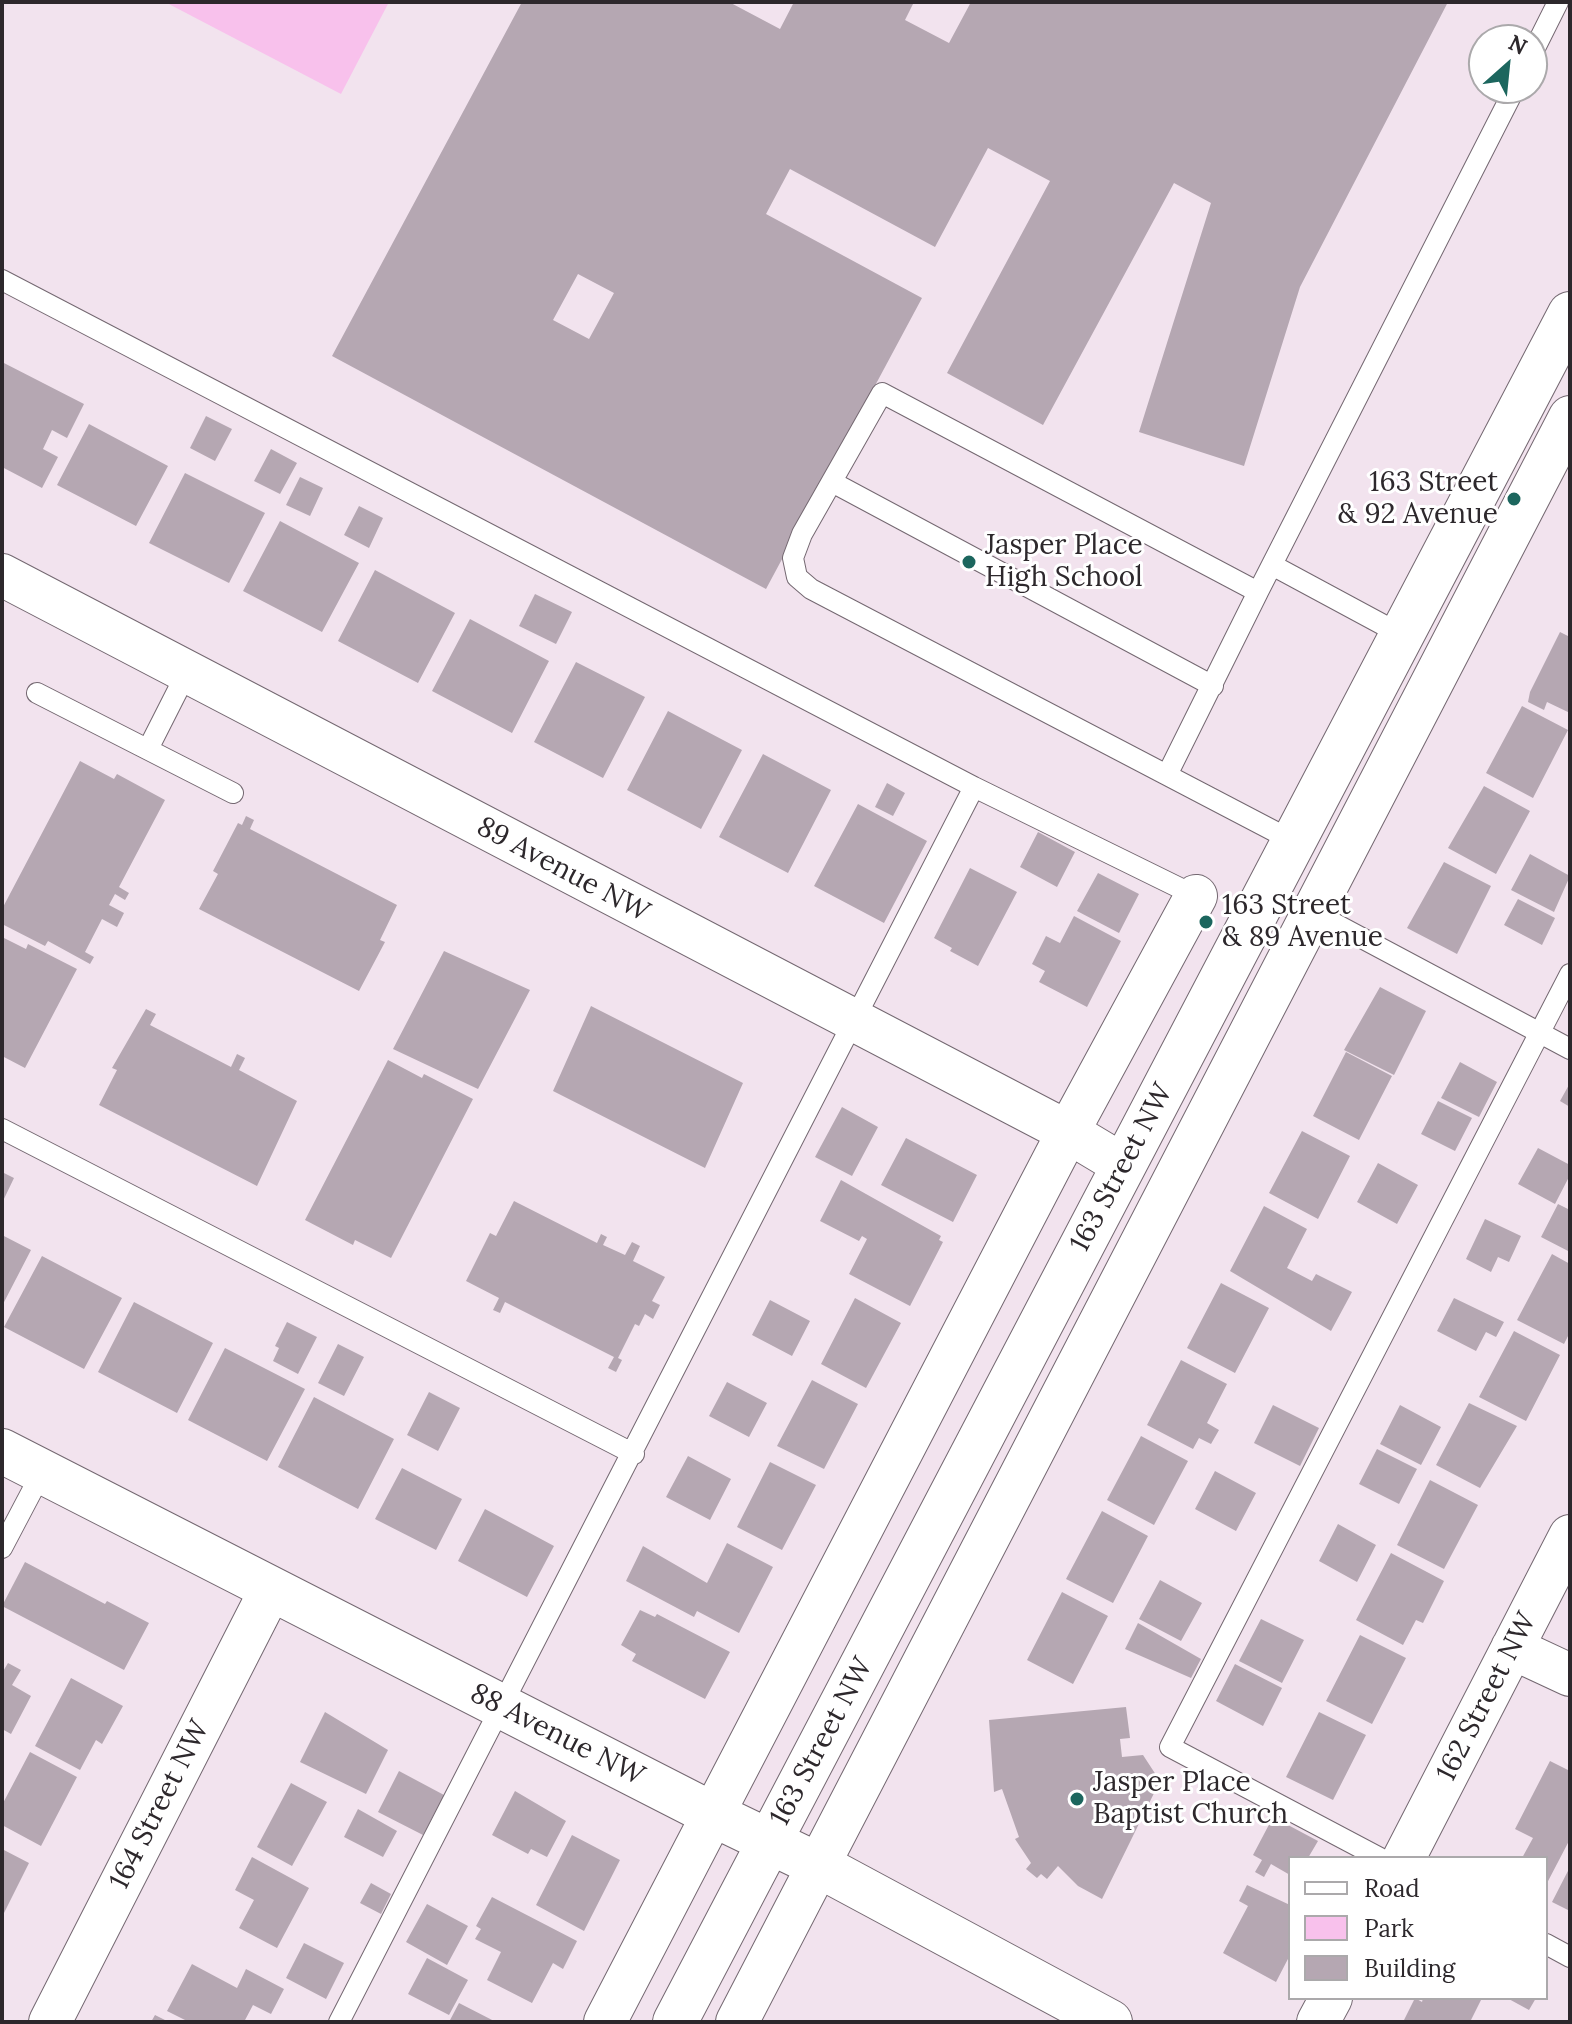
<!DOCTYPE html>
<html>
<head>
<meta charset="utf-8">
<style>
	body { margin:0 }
	#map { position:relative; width:1572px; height:2024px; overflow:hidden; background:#f2e3ee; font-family:Lora,serif }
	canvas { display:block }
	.frame { position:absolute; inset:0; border:4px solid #2d282c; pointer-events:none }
	.legend { position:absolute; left:1288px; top:1856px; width:260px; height:144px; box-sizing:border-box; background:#fff; border:2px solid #aba9ab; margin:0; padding:10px 14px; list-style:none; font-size:24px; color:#2d282c }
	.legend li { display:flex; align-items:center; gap:16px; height:40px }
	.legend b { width:40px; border:2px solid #aba9ab }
	.north { position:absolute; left:1468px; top:24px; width:80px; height:80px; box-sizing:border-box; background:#fff; border:2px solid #aba9ab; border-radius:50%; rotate:27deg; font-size:22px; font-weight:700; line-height:32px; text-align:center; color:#2d282c }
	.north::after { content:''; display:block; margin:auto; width:28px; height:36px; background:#1c665e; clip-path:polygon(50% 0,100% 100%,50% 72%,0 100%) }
</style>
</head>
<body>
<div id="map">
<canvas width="1572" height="2024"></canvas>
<div class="frame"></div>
<ul class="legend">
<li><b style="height:10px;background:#fff"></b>Road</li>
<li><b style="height:22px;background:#f8c1ec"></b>Park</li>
<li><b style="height:22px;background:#b5a7b2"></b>Building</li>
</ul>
<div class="north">N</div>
</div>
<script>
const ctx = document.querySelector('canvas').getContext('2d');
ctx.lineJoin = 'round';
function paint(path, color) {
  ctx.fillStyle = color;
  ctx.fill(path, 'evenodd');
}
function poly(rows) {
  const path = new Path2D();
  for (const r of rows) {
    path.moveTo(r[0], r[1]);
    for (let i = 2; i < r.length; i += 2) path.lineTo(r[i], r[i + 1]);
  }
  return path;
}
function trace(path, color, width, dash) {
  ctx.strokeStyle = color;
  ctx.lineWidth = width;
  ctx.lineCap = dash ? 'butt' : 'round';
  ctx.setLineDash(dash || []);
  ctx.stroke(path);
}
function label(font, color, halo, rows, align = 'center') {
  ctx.font = font + ' Lora,serif';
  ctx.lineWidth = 6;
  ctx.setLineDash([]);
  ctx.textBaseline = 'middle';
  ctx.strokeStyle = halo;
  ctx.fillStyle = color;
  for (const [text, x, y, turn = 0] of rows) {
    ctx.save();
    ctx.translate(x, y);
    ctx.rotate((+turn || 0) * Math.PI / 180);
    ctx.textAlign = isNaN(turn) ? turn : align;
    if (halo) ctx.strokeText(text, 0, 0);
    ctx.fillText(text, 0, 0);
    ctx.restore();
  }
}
const green = poly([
	[165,2,389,2,341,94]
]);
const building = poly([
	[522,2,729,2,780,29,794,2,914,2,905,20,949,43,971,2,1448,2,1300,287,1244,466,1139,432,1211,203,1174,183,1043,425,947,373,1050,181,988,148,935,247,790,169,766,214,922,298,766,589,332,356],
	[578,274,614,293,589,339,553,320],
	[2,362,84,404,67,438,52,430,43,449,58,457,42,488,2,467],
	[206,416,232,429,215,461,190,448],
	[89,424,168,466,136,526,57,485],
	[271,449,297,463,280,494,254,481],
	[185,473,265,513,229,583,149,543],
	[300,477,323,488,310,516,286,505],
	[359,506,383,518,369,548,344,535],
	[280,521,359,563,322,632,243,591],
	[375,570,455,613,418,683,338,641],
	[535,594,572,612,556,644,519,626],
	[470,619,549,661,512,733,432,691],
	[1560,632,1570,637,1570,713,1547,702,1544,710,1528,702,1530,692],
	[576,662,645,697,603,778,534,742],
	[1522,706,1568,730,1533,798,1486,773],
	[668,711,742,750,701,829,627,790],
	[763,754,831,790,788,873,719,837],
	[80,761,114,779,117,774,165,800,119,887,129,893,125,900,115,894,109,905,124,913,117,927,102,919,85,952,94,957,90,964,48,941,45,946,2,924,2,909],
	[887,783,905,793,893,816,875,807],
	[1484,786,1530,811,1496,874,1448,848],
	[858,804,927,841,884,923,814,886],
	[246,816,254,820,250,829,397,905,380,940,385,942,359,991,199,909,218,874,213,871,238,823,242,825],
	[1038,832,1075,852,1057,887,1020,867],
	[1530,854,1570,876,1554,912,1511,890],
	[1444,862,1491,886,1457,954,1407,928],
	[970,868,1017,892,978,966,950,951,952,948,934,938],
	[1098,873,1139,894,1119,933,1077,911],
	[1518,899,1555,918,1542,945,1504,925],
	[1074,916,1121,941,1087,1007,1039,982,1045,971,1032,964,1046,936,1060,943],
	[2,937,26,949,28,944,77,969,25,1068,2,1056],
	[444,951,530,990,478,1089,393,1049],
	[1380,987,1426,1011,1394,1075,1344,1050],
	[591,1006,743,1083,705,1168,553,1091],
	[146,1009,156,1014,150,1025,231,1067,237,1054,245,1058,239,1070,297,1101,257,1186,99,1105,117,1070,112,1068],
	[1346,1052,1392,1076,1359,1140,1313,1116],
	[388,1060,422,1078,424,1074,473,1099,391,1258,355,1240,353,1245,305,1220],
	[1460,1062,1497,1082,1479,1117,1441,1098],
	[1570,1083,1570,1107,1560,1101],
	[1438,1101,1472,1118,1455,1151,1421,1134],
	[842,1107,878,1127,852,1176,815,1157],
	[1302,1131,1350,1156,1318,1219,1269,1193],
	[906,1138,977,1175,953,1222,881,1185],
	[1538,1148,1570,1165,1570,1175,1555,1204,1518,1184],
	[1378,1163,1418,1185,1397,1224,1357,1202],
	[2,1172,14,1178,2,1203],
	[841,1180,941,1236,939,1240,943,1242,910,1306,849,1274,867,1239,862,1236,859,1241,820,1221],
	[514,1201,597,1243,601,1234,607,1237,603,1245,625,1255,632,1242,640,1246,633,1261,665,1277,652,1301,660,1305,653,1319,645,1314,639,1326,635,1324,618,1358,622,1360,616,1372,608,1368,614,1357,505,1302,500,1313,493,1310,499,1298,466,1281,490,1233,496,1236],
	[1558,1204,1570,1210,1570,1252,1541,1237],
	[1264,1206,1307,1229,1287,1268,1312,1281,1316,1274,1352,1292,1331,1331,1230,1271],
	[1485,1219,1521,1236,1509,1262,1498,1257,1491,1272,1466,1259],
	[2,1235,31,1250,2,1306],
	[1552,1254,1570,1264,1570,1332,1564,1344,1517,1320],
	[42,1256,122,1298,84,1369,4,1327],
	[1221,1283,1269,1308,1235,1373,1187,1348],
	[855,1298,901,1323,866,1388,821,1364],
	[1454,1298,1504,1322,1496,1337,1486,1332,1476,1351,1437,1331],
	[770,1300,810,1321,792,1356,752,1335],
	[134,1302,213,1343,177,1413,98,1372],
	[287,1322,317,1337,298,1374,273,1361,279,1348,275,1346],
	[1514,1331,1560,1355,1526,1421,1479,1397],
	[338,1344,364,1357,344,1396,318,1383],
	[225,1348,305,1389,267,1461,188,1420],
	[1181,1360,1227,1384,1207,1423,1219,1430,1211,1444,1199,1438,1193,1449,1147,1425],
	[812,1380,858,1404,824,1469,777,1446],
	[727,1382,767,1403,749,1437,709,1416],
	[429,1392,460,1408,438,1451,407,1435],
	[314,1397,394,1439,358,1509,278,1467],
	[1469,1403,1517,1426,1480,1488,1436,1465],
	[1273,1405,1319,1428,1300,1466,1254,1443],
	[1400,1405,1441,1427,1421,1465,1380,1444],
	[1141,1436,1188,1461,1154,1525,1107,1500],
	[1377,1449,1417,1469,1399,1504,1359,1484],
	[688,1456,731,1479,710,1520,666,1497],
	[770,1462,816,1485,782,1550,737,1527],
	[402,1468,462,1499,436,1550,375,1519],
	[1215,1471,1256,1493,1236,1531,1195,1509],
	[1430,1480,1478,1505,1444,1569,1397,1545],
	[485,1509,554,1546,527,1597,458,1561],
	[1102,1511,1148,1536,1113,1603,1066,1579],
	[1338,1524,1376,1545,1357,1582,1319,1561],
	[727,1543,773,1567,739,1633,697,1611,694,1617,626,1581,643,1546,707,1583],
	[1391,1553,1444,1581,1423,1623,1416,1620,1403,1645,1356,1620],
	[25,1562,105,1604,107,1601,149,1623,124,1670,2,1606],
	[1160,1580,1202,1603,1181,1641,1139,1619],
	[1062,1592,1108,1616,1073,1684,1027,1660],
	[640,1610,655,1617,657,1614,730,1652,705,1699,632,1661,636,1654,621,1645],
	[1261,1619,1304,1640,1282,1683,1239,1661],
	[1138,1623,1201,1659,1191,1678,1125,1649],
	[1360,1635,1406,1658,1372,1724,1326,1701],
	[8,1663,21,1670,12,1685,31,1696,11,1734,2,1729,2,1673],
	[1235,1664,1282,1688,1263,1726,1216,1701],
	[71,1678,123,1706,102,1744,96,1740,80,1770,35,1746],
	[1126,1707,1130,1738,1120,1739,1122,1757,1143,1755,1160,1781,1102,1899,1078,1886,1058,1866,1047,1879,1041,1874,1037,1878,1026,1869,1031,1863,1015,1839,1019,1837,1002,1789,994,1792,989,1720],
	[325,1712,388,1750,366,1794,300,1762],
	[1319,1712,1366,1735,1333,1800,1286,1777],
	[30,1752,77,1777,41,1846,2,1825,2,1805],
	[1550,1761,1570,1771,1570,1839,1546,1885,1546,1858,1522,1858,1533,1838,1515,1829],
	[399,1771,444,1795,423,1835,378,1812],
	[291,1783,327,1802,292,1866,257,1847],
	[515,1791,566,1821,547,1857,531,1849,528,1854,492,1835],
	[358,1809,397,1831,383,1857,344,1837],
	[1273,1817,1318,1841,1308,1858,1290,1858,1290,1875,1271,1864,1264,1877,1255,1872,1262,1860,1253,1855],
	[572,1835,620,1860,584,1931,536,1905],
	[2,1849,29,1863,2,1917],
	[252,1857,309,1888,277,1948,239,1928,254,1900,235,1890],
	[1570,1867,1570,1911,1552,1902],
	[371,1883,391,1894,381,1914,360,1903],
	[1247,1885,1290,1905,1290,1955,1276,1982,1223,1953,1248,1906,1239,1901],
	[492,1897,577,1941,563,1969,553,1963,532,2003,487,1980,501,1952,475,1939,481,1929,476,1926],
	[427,1904,468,1926,447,1965,406,1942],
	[304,1943,344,1963,326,1999,286,1978],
	[427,1958,468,1980,449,2015,408,1994],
	[192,1964,237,1988,246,1969,284,1989,271,2014,253,2005,244,2022,189,2022,167,2011],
	[1415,1998,1422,2002,1423,1998,1482,1998,1470,2022,1403,2022],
	[1507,1998,1536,1998,1529,2010],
	[459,2003,496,2022,449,2022],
	[155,2015,169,2022,151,2022]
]);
const lane = poly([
	[1532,54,1558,2],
	[2,280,974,787,1196,896],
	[832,482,1213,686],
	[1272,565,1402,635],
	[37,693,233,793],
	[148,749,187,672],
	[1167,775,1258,592],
	[1293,841,811,589,797,577,793,558,802,534,882,393,1258,592,1515,88],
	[1313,912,1570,1049],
	[2,1129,634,1454],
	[2,1548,42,1472],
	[1380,1858,1170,1747,1570,974],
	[1546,1944,1570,1957],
	[339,2022,974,787]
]);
const street = poly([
	[2,575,1068,1132,1123,1165],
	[1512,1648,1570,1675],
	[1404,1858,1570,1536],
	[50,2022,271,1589],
	[605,2022,1068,1132,1196,896],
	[737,2022,1570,417],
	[1318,2022,1331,1998]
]);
const secondary = poly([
	[2,1451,712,1814,818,1865,1110,2022],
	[675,2022,1570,314]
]);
const markers = [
	[1514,499,8,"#1c665e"],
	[969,562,8,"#1c665e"],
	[1206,922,8,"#1c665e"],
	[1077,1799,8,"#1c665e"]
];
const poiNames = [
	["163 Street",1498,483,"right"],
	["& 92 Avenue",1498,515,"right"],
	["Jasper Place",985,546],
	["High School",985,578],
	["163 Street",1222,906],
	["& 89 Avenue",1222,938],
	["Jasper Place",1093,1783],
	["Baptist Church",1093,1815]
];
const streetNames = [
	["89 Avenue NW",563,870,28],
	["163 Street NW",1122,1168,-62],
	["162 Street NW",1487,1697,-63],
	["88 Avenue NW",557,1735,27],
	["163 Street NW",822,1742,-62],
	["164 Street NW",160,1805,-63]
];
paint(green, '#f8c1ec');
paint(building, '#b5a7b2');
trace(lane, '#746871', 22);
trace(street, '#746871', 44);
trace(secondary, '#746871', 46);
trace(lane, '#fff', 20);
trace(street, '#fff', 42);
trace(secondary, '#fff', 44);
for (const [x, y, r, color] of markers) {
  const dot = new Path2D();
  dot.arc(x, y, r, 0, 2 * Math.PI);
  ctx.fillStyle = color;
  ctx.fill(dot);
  trace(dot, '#fff', 3);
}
label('28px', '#2d282c', '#fff', poiNames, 'left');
label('28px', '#2d282c', '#fff', streetNames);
</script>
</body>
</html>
